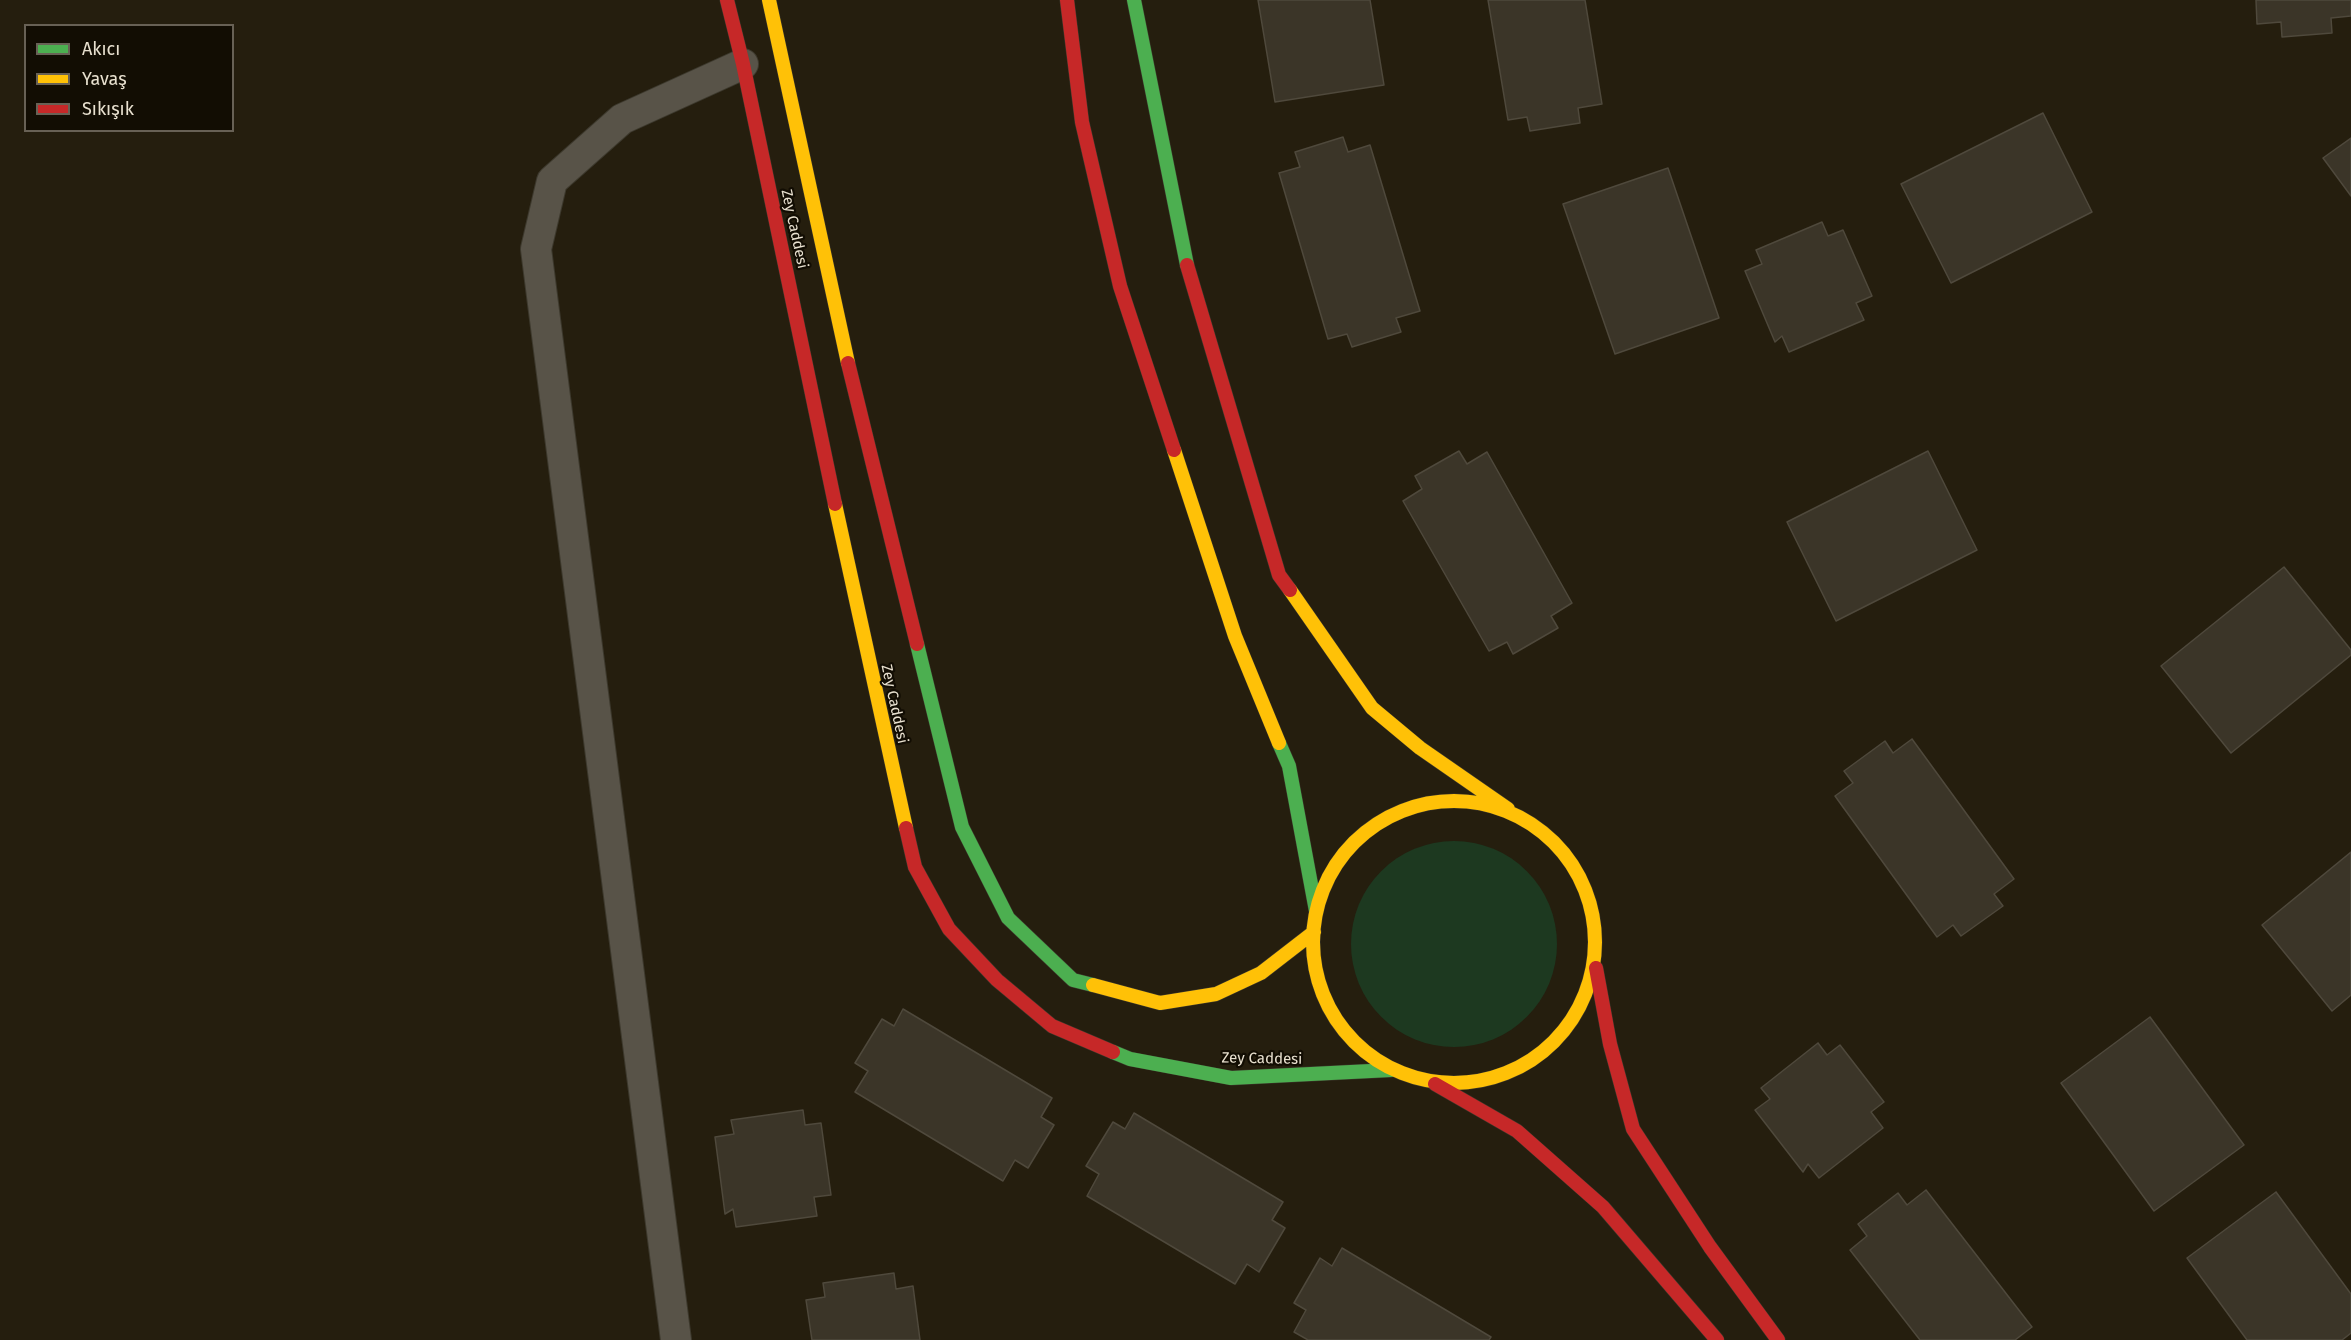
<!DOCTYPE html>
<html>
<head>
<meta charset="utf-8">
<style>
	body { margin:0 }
	#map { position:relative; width:2351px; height:1340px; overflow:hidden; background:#251e0e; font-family:"Fira Sans",sans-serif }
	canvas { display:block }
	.legend { position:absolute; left:24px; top:24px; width:210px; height:108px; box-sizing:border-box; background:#120d03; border:2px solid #686155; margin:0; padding:8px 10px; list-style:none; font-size:18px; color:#e8e0cf }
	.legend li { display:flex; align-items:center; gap:12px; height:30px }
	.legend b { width:30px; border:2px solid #686155 }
</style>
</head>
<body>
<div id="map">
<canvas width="2351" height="1340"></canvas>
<ul class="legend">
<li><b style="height:8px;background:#4caf50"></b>Akıcı</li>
<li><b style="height:8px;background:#ffc107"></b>Yavaş</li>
<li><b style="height:8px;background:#c62828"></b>Sıkışık</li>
</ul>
</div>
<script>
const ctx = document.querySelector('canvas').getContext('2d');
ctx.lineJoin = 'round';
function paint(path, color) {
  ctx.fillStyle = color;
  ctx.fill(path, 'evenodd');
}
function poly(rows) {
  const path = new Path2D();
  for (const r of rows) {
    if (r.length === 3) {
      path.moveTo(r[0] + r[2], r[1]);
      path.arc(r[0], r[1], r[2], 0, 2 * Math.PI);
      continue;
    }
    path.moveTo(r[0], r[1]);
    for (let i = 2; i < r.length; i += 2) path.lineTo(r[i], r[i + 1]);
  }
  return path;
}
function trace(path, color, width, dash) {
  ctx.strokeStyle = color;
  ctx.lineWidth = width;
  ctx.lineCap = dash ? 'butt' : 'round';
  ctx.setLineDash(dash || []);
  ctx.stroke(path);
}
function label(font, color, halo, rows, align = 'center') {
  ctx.font = font + ' "Fira Sans",sans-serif';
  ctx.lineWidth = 4.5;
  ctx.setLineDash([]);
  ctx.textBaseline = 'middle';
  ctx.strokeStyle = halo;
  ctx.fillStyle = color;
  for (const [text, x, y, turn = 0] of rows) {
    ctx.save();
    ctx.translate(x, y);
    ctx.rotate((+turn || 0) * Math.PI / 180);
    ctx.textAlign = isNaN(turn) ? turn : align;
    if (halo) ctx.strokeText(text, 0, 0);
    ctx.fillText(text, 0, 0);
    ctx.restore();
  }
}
const green = poly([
	[1454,944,103]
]);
const building = poly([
	[1258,0,1370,0,1384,85,1275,102,1258,0],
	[1488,0,1585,0,1602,104,1578,108,1580,123,1530,131,1527,117,1508,120,1488,0],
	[2256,0,2351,0,2351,16,2331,18,2332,33,2282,37,2281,22,2257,24,2256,0],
	[2043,113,2092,212,1951,283,1901,184,2043,113],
	[1343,137,1348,152,1370,145,1420,311,1396,318,1401,332,1352,347,1347,334,1328,339,1279,173,1300,167,1295,152,1343,137],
	[2351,138,2351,196,2323,158,2351,138],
	[1668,168,1719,318,1615,354,1563,204,1668,168],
	[1822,222,1828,236,1843,230,1872,296,1856,303,1864,320,1789,352,1782,336,1775,342,1745,271,1762,264,1756,250,1822,222],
	[1459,451,1467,464,1487,452,1572,603,1551,616,1558,628,1513,654,1507,642,1489,651,1403,501,1422,489,1415,476,1459,451],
	[1928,451,1977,550,1836,621,1787,522,1928,451],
	[2284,567,2351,650,2351,655,2231,753,2161,666,2284,567],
	[1912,739,2014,879,1994,894,2003,906,1961,936,1953,925,1937,937,1835,796,1853,783,1844,771,1885,741,1893,753,1912,739],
	[2351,852,2351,995,2332,1011,2262,925,2351,852],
	[903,1009,1052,1098,1041,1117,1054,1125,1028,1168,1015,1160,1003,1181,855,1092,868,1071,855,1063,882,1019,894,1026,903,1009],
	[2150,1017,2244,1145,2154,1211,2061,1083,2150,1017],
	[1818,1043,1827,1055,1840,1045,1884,1102,1871,1112,1883,1128,1819,1178,1808,1164,1803,1172,1755,1110,1770,1099,1761,1088,1818,1043],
	[803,1110,805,1125,821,1123,831,1195,814,1197,817,1216,736,1227,733,1209,725,1214,715,1137,734,1134,731,1120,803,1110],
	[1134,1113,1283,1202,1272,1220,1285,1228,1259,1272,1247,1264,1235,1284,1087,1196,1099,1174,1086,1166,1113,1122,1125,1129,1134,1113],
	[1926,1190,2032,1327,2015,1340,1920,1340,1850,1250,1867,1236,1858,1224,1898,1193,1907,1205,1926,1190],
	[2276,1192,2351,1294,2351,1333,2342,1340,2247,1340,2187,1258,2276,1192],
	[1342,1248,1491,1337,1489,1340,1308,1340,1294,1332,1306,1310,1294,1303,1320,1258,1332,1266,1342,1248],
	[894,1273,896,1289,913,1286,920,1340,812,1340,806,1300,825,1297,823,1283,894,1273]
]);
const street = poly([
	[676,1340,536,249,552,181,622,119,743,64]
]);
const fast = poly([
	[1134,0,1187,265],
	[917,644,962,827,1008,918,1073,980,1093,985],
	[1279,743,1289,766,1316,911],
	[1113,1052,1130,1059,1231,1078,1391,1070]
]);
const slow = poly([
	[769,0,848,363],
	[1174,450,1235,636,1279,743],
	[835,504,906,828],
	[1290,590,1372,708,1420,748,1508,809],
	[1454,942,141],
	[1093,985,1160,1003,1216,994,1261,973,1314,932]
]);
const jam = poly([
	[727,0,743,64,835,504],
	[1067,0,1082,122,1120,286,1174,450],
	[1187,265,1279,575,1290,590],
	[848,363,917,644],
	[906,828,915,867,949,929,997,980,1052,1026,1113,1052],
	[1596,968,1610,1044,1633,1129,1710,1247,1778,1340],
	[1435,1084,1517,1131,1603,1207,1717,1340]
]);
const streetNames = [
	["Zey Caddesi",794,229,78],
	["Zey Caddesi",894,704,78],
	["Zey Caddesi",1262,1059,1]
];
paint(green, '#1d3920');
paint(building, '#3b3528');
trace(building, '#4f493c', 1.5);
trace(street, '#3d392d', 32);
trace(fast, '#3d392d', 15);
trace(slow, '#3d392d', 15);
trace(jam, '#3d392d', 15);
trace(street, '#585348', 30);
trace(fast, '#4caf50', 14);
trace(slow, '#ffc107', 14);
trace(jam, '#c62828', 14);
label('15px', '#e8e0cf', '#120d03', streetNames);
</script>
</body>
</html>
